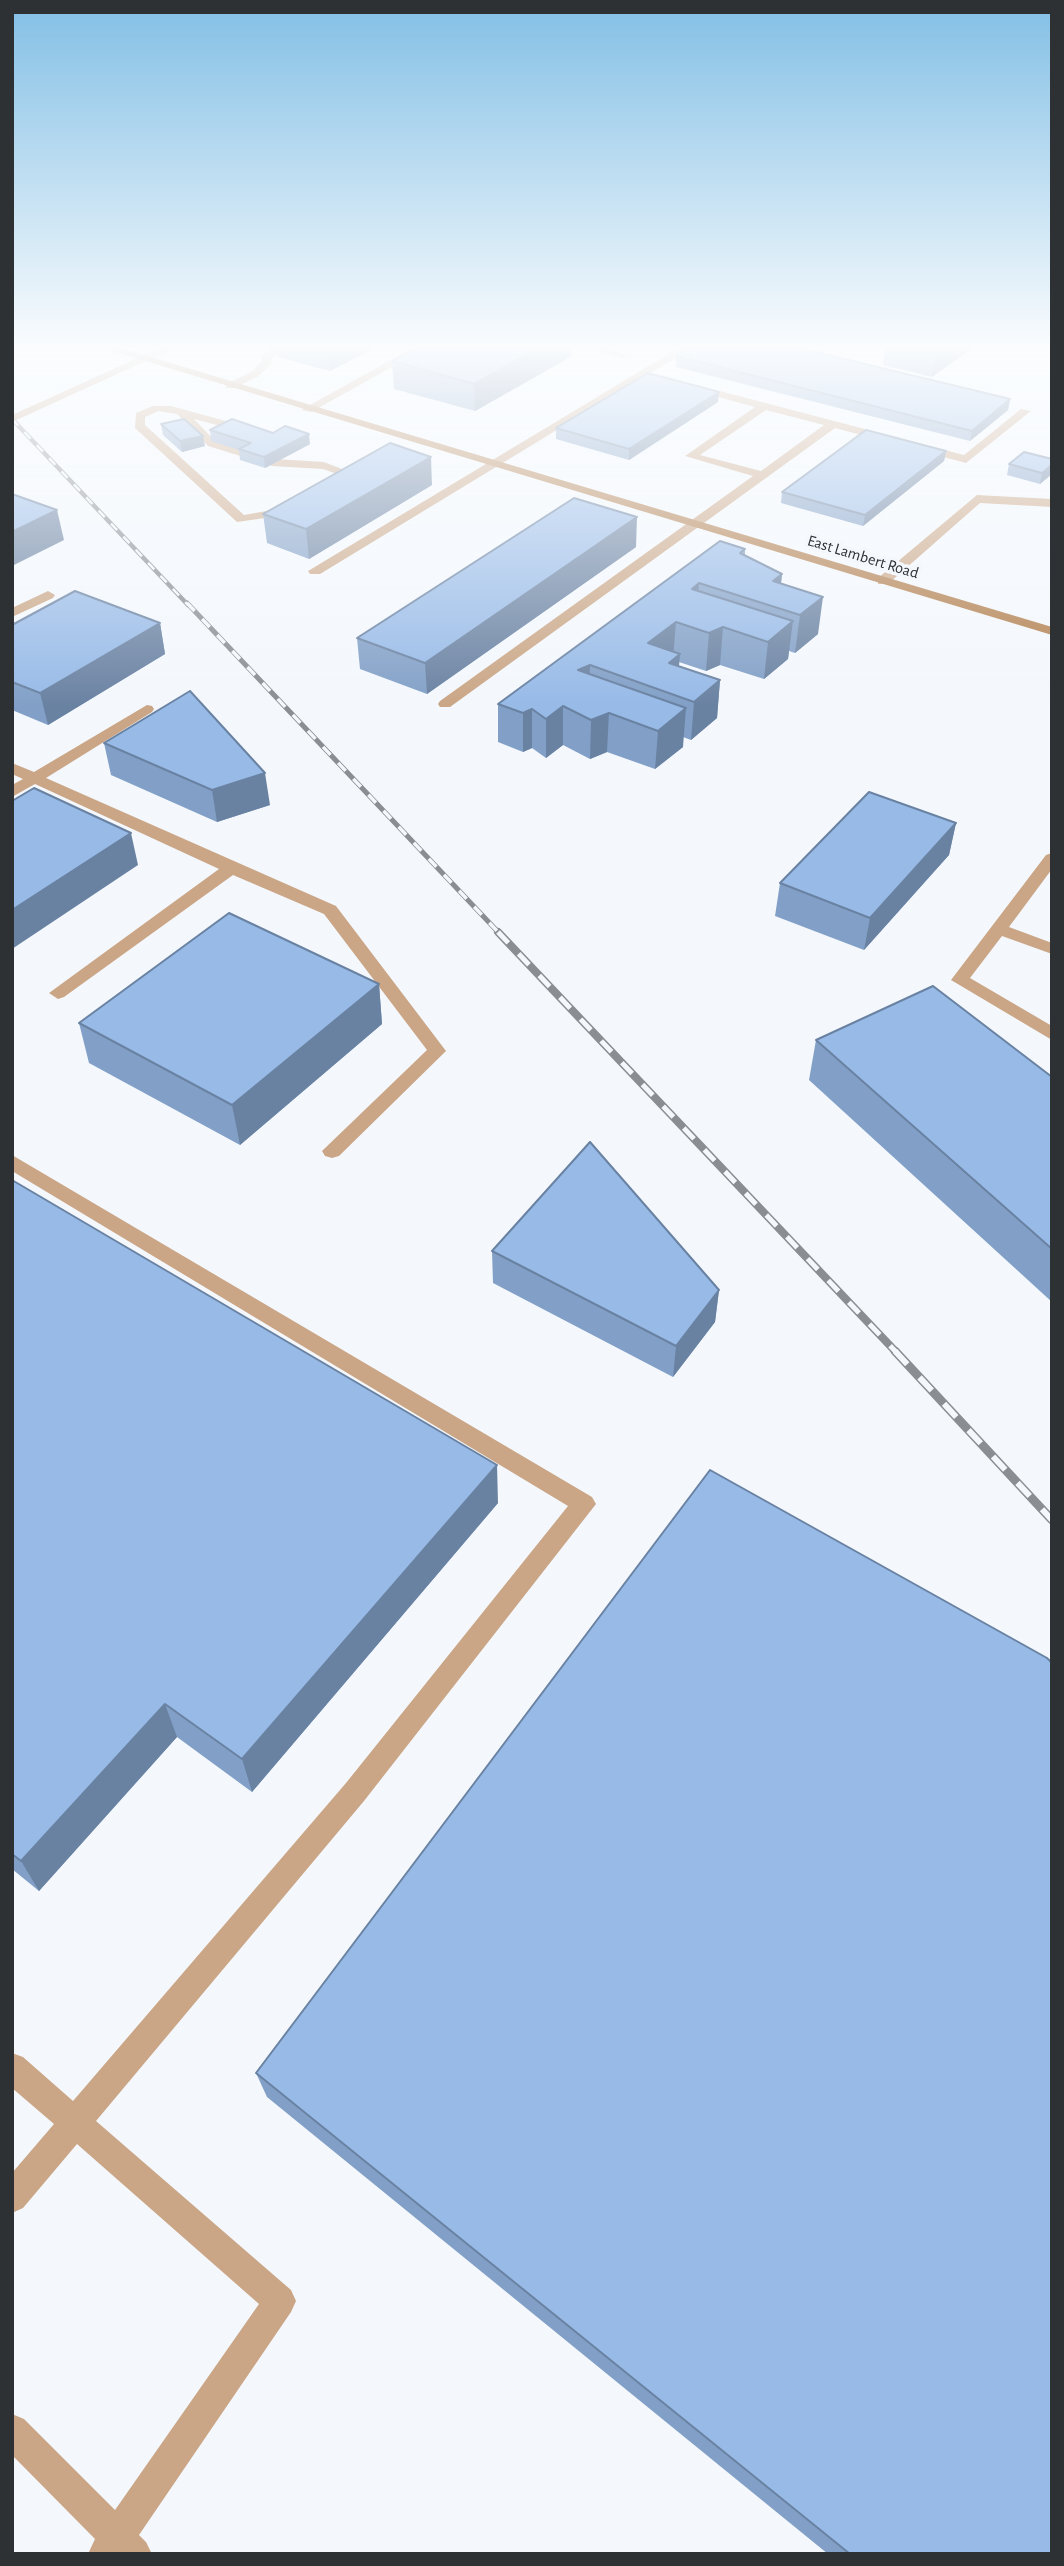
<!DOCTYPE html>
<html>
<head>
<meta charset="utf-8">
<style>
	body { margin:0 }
	#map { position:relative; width:1064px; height:2566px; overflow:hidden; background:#f4f8fd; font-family:"Alegreya Sans",sans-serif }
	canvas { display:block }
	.frame { position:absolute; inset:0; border:14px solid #2e3134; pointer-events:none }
</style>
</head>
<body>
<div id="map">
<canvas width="1064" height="2566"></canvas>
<div class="frame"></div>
</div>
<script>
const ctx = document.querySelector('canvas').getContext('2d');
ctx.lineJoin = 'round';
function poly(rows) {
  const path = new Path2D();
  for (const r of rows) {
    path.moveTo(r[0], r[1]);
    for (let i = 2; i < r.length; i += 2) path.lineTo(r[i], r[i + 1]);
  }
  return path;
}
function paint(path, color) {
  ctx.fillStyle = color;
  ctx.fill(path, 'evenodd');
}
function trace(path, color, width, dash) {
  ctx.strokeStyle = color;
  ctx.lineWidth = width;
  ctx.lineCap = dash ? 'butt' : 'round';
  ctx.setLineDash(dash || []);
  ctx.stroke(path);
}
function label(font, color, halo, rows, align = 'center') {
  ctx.font = font + ' "Alegreya Sans",sans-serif';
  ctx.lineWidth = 7;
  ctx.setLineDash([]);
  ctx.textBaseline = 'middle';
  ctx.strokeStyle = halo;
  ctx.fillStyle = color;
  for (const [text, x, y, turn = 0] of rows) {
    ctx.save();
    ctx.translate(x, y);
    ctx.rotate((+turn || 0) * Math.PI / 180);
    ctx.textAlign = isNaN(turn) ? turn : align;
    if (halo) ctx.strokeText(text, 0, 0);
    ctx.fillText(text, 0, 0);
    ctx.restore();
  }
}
const lane = poly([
	[274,346,286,346,272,358,271,364,259,376,234,388,226,388,226,384,251,372,262,361,262,355,274,346],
	[416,346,430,346,311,412,301,410,416,346],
	[682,346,695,346,320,574,310,574,308,571,682,346],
	[693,384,964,455,1021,409,1031,411,966,463,835,428,450,707,440,707,438,704,440,701,753,476,685,456,755,407,689,389,688,387,693,384],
	[766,410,824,425,761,471,700,455,766,410],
	[153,406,171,406,255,429,257,431,251,434,194,419,216,442,254,453,256,455,250,459,208,446,177,414,158,411,145,417,145,425,244,515,289,507,295,511,293,514,237,522,135,428,136,413,153,406],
	[275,459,324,462,357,475,351,479,323,469,271,466,269,463,275,459],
	[977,495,1052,499,1052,507,980,503,888,584,878,584,878,578,977,495],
	[48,591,55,595,53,598,12,617,12,608,48,591],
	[147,705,152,706,154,709,152,712,46,778,336,906,446,1051,339,1156,332,1158,325,1156,322,1151,427,1050,324,914,233,875,64,997,58,999,49,993,219,869,35,784,12,797,12,785,23,779,12,774,12,763,34,772,147,705],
	[1052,853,1052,869,1009,927,1052,943,1052,954,1002,936,970,978,1052,1026,1052,1040,951,980,1046,855,1052,853],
	[12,1155,592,1497,596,1504,364,1801,96,2121,291,2290,296,2301,291,2312,139,2535,146,2542,152,2554,88,2554,95,2539,12,2455,12,2414,24,2419,115,2510,259,2304,77,2144,23,2208,12,2213,12,2173,54,2124,12,2088,12,2053,23,2057,73,2101,346,1783,568,1506,12,1171,12,1155]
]);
const street = poly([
	[164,346,179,346,12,422,12,415,164,346],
	[584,346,602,346,627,355,622,358,584,346]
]);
const secondary = poly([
	[96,346,114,346,1052,627,1052,635,96,346]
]);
const railFar3 = poly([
	[12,419,188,605]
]);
const railFar2 = poly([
	[187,603,500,934]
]);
const railFar1 = poly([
	[498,932,897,1353]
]);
const rail = poly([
	[895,1351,1052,1520]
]);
const wall = poly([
	[277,346,378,346,330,371,278,357],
	[421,346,572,346,572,356,475,411,394,389,392,361],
	[885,346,975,346,932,377,883,365],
	[676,356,1010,399,1008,410,970,441,676,367],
	[718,402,629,460,556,439,556,428],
	[161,424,205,446,182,452,163,435],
	[210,430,310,444,265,468,240,460,239,450,211,441],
	[946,451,944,461,863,526,781,503,782,492],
	[1052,459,1052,474,1040,484,1007,475,1009,464],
	[432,485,309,559,267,543,263,514],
	[636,547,427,694,360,669,357,638],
	[745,549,745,555,782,574,781,584,818,634,795,653,789,651,788,659,764,679,720,665,706,671,679,662,679,666,720,680,717,718,691,740,683,737,683,747,655,769,607,752,590,759,563,745,546,758,532,748,523,752,498,742,498,704],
	[160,623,165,654,48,725,12,710,12,625],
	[104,743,270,805,217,822,111,775],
	[956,823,949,855,864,950,775,916,780,883],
	[379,984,382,1024,240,1145,89,1063,79,1023],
	[816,1040,1052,1077,1052,1302,809,1080],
	[12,1180,498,1503,252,1792,177,1737,39,1891,12,1869],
	[492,1251,719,1290,715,1322,673,1377,493,1283],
	[256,2073,1052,2554,828,2554,267,2097]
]);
const shadedWall = poly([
	[327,346,378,346,330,371],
	[541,346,572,346,572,356,475,411,474,384],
	[941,346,975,346,932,377,937,350],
	[719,392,718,402,629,460,629,449],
	[1010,399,1008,410,970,441,972,431],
	[309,434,310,444,265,468,264,457],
	[203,436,205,446,182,452,180,441],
	[946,451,944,461,863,526,865,515],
	[431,457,432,485,309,559,306,529],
	[1052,465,1052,474,1040,484,1042,473],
	[57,510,64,540,12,566,12,532],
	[637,517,636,547,427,694,425,663],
	[782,574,778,609,773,581],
	[699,583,696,620,692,589],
	[823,597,818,634,795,653,800,615],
	[793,621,788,659,764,679,768,642],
	[676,622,673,659,680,654,677,692,648,643],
	[160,623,165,654,48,725,40,693],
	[723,627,720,665,706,671,709,633],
	[590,665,589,703,578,670],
	[720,680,717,718,691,740,694,702],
	[563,706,563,745,546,758,546,719],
	[686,708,683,747,655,769,658,731],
	[532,709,532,748,523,752,523,713],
	[609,713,607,752,590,759,591,720],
	[265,773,270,805,217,822,212,790],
	[956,823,949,855,864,950,870,918],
	[131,833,138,865,12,949,12,910],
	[379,984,382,1024,240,1145,232,1105],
	[719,1290,715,1322,673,1377,676,1346],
	[497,1465,498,1503,252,1792,242,1759],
	[165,1704,177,1737,39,1891,21,1861]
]);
const building = poly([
	[421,346,541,346,474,384,392,361,421,346],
	[693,346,791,346,1010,399,972,431,676,356,693,346],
	[923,346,941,346,937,350,923,346],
	[648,373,719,392,629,449,556,428,648,373],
	[184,419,203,436,180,441,161,424,184,419],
	[232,419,273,433,285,426,309,434,264,457,239,449,251,443,210,430,232,419],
	[866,430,946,451,865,515,782,492,866,430],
	[390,443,431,457,306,529,263,514,390,443],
	[1024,452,1052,459,1052,465,1042,473,1009,464,1024,452],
	[12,494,57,510,12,532,12,494],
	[574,498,637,517,425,663,357,638,574,498],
	[720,541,745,549,740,553,782,574,773,581,823,597,800,615,699,583,692,589,793,621,768,642,723,627,709,633,676,622,648,643,680,654,669,663,720,680,694,702,590,665,578,670,686,708,658,731,609,713,591,720,563,706,546,719,532,709,523,713,498,704,720,541],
	[75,591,160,623,40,693,12,682,12,625,75,591],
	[190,691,265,773,212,790,104,743,190,691],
	[34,788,131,833,12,910,12,801,34,788],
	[869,792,956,823,870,918,780,883,869,792],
	[229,913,379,984,232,1105,79,1023,229,913],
	[933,986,1052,1077,1052,1249,816,1040,933,986],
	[590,1142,719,1290,676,1346,492,1251,590,1142],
	[12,1180,497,1465,242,1759,165,1704,21,1861,12,1854,12,1180],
	[710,1470,1047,1658,1052,1663,1052,2554,850,2554,256,2073,710,1470]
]);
const farStreetnames = [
	["East Lambert Road",863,557,17]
];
paint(lane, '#caa686');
paint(street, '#caa686');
paint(secondary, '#b17e4d');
trace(railFar3, '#8a8d91', 4.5);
trace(railFar2, '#8a8d91', 5);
trace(railFar1, '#8a8d91', 8);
trace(rail, '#8a8d91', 9);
trace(railFar3, '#f4f8fd', 2.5, [9]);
trace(railFar2, '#f4f8fd', 3.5, [11]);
trace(railFar1, '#f4f8fd', 5, [15]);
trace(rail, '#f4f8fd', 6, [18]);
paint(wall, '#82a0c7');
paint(shadedWall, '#6a82a2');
paint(building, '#97bae7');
trace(building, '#6a82a2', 2);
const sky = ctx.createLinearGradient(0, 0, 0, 706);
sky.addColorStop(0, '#82bfe5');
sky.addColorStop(0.49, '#fafcfe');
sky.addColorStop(1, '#fafcfe00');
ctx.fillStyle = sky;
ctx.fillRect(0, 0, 1064, 706);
label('16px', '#2e3134', '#f4f8fd', farStreetnames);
</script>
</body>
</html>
